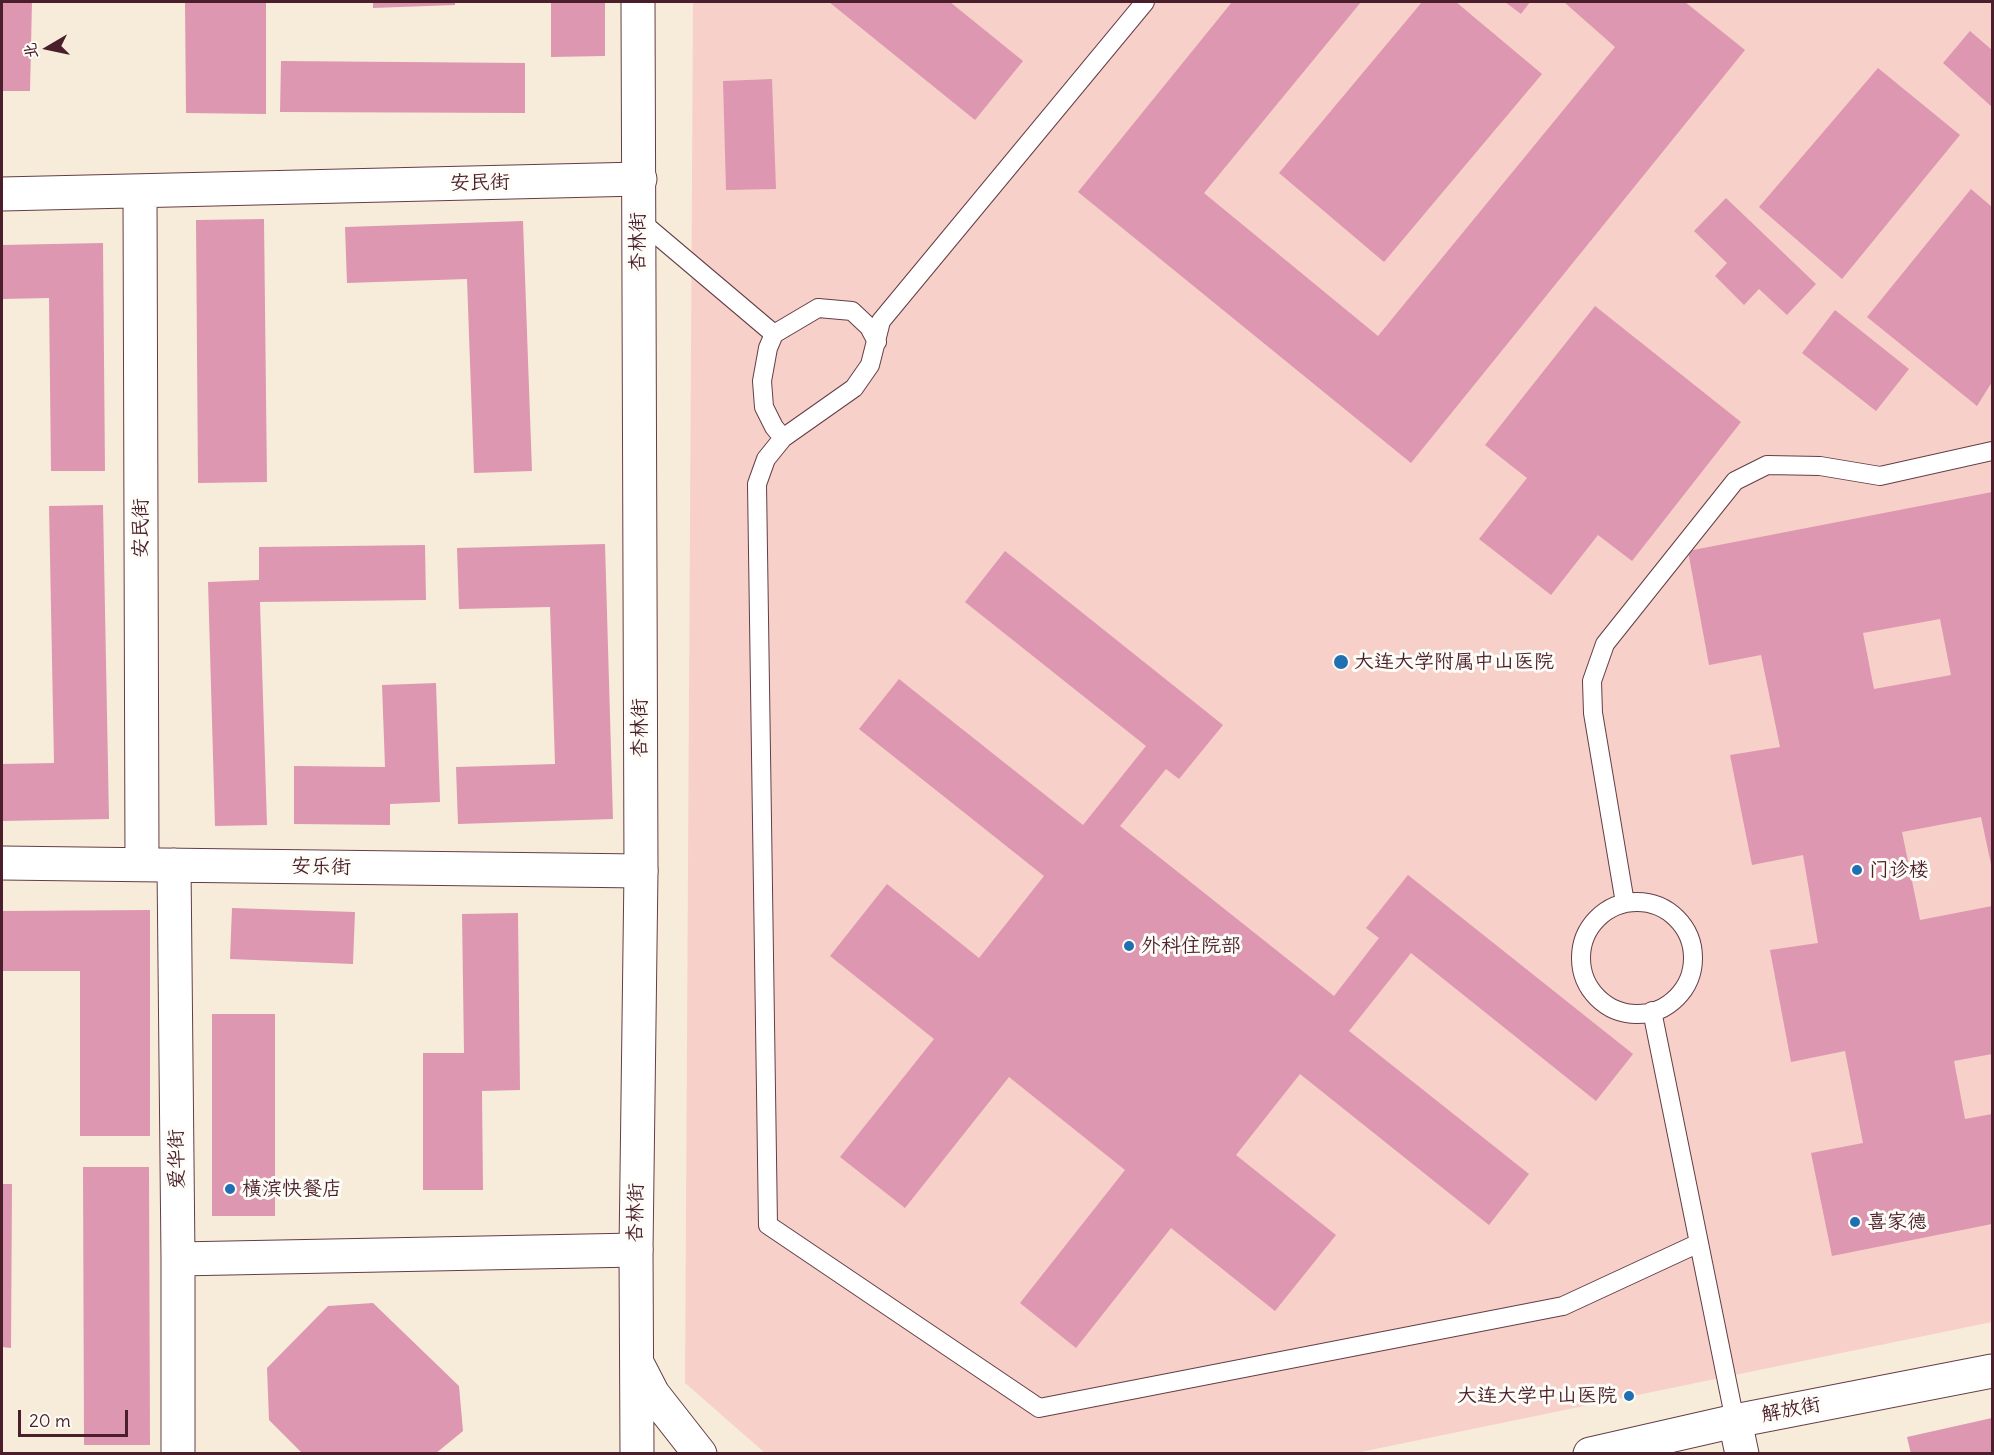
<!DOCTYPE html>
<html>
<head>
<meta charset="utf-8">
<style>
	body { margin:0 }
	#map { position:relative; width:1994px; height:1455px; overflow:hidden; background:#f7ecda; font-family:Delius,"LXGW WenKai TC",sans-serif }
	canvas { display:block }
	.frame { position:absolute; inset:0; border:3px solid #4a1f2b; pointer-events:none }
	.north { position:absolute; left:18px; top:18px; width:60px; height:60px; -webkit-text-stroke:4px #fdfcf7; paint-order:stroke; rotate:261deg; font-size:16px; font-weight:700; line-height:24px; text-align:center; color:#4a1f2b }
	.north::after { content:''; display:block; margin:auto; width:21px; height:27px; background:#4a1f2b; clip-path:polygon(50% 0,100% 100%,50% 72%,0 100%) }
	.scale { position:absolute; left:18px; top:1410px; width:110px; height:27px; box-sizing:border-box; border:3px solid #4a1f2b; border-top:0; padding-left:8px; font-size:18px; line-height:21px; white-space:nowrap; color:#4a1f2b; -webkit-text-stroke:4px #fdfcf7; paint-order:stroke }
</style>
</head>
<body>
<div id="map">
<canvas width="1994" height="1455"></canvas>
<div class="frame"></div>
<div class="north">北</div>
<div class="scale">20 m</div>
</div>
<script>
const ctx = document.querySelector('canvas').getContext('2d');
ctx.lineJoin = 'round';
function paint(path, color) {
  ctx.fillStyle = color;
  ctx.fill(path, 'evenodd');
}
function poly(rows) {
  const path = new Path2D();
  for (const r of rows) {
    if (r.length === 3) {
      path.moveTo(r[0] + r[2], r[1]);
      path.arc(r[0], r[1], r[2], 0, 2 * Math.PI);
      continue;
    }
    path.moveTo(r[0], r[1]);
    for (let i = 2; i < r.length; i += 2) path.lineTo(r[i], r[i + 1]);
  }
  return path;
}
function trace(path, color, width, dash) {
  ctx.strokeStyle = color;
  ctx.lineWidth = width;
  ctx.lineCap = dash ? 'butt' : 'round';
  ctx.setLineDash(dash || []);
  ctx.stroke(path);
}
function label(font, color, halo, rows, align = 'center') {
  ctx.font = font + ' Delius,"LXGW WenKai TC",sans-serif';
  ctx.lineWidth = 6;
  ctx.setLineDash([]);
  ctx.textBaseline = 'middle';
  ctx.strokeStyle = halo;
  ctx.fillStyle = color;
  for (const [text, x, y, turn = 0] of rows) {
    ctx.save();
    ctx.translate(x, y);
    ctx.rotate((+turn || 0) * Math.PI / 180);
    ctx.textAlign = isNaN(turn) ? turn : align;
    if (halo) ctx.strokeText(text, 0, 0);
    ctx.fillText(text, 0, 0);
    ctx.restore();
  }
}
const built = poly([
	[693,2,1992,2,1992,1322,1351,1454,765,1453,685,1383]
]);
const building = poly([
	[2,2,32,2,30,91,2,91],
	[185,2,266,2,266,114,186,113],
	[373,2,455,2,455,5,373,8],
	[551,2,605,2,605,56,551,57],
	[829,2,950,2,1023,61,975,120],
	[1232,2,1361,2,1204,193,1378,336,1615,47,1564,2,1685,2,1745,50,1411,463,1078,192],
	[1422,2,1456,2,1542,74,1384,262,1279,173],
	[1505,2,1530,2,1521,14],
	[1970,31,1992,50,1992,107,1943,63],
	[281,61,525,63,525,113,280,112],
	[1878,68,1960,135,1842,279,1759,207],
	[772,79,776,189,726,190,723,81],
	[1971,189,1992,207,1992,382,1977,406,1867,317],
	[1726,198,1816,284,1787,315,1759,289,1744,305,1715,276,1727,263,1694,231],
	[264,219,267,482,198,483,196,220],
	[523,221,532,471,474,473,467,279,347,283,345,227],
	[103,243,105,471,51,471,49,298,2,299,2,245],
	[1595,306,1741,422,1632,561,1598,535,1551,595,1479,539,1527,478,1485,445],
	[1835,310,1909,369,1876,411,1802,353],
	[1992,492,1992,869,1981,817,1902,832,1920,920,1992,906,1992,1054,1954,1061,1965,1119,1992,1114,1992,1224,1832,1256,1811,1153,1863,1143,1845,1051,1791,1062,1770,950,1818,943,1803,855,1752,865,1730,755,1780,747,1761,655,1709,665,1688,551],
	[1940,619,1951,675,1874,689,1863,633],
	[103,505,109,819,2,821,2,764,54,763,49,506],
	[605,544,613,819,458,824,456,767,555,764,550,607,459,609,457,548],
	[425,545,426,600,260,602,267,825,215,826,208,582,259,580,259,547],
	[1005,551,1223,725,1179,779,1166,769,1120,826,1334,996,1379,938,1366,928,1408,875,1633,1054,1596,1101,1411,953,1349,1031,1529,1174,1489,1225,1300,1074,1236,1155,1336,1235,1275,1311,1171,1228,1076,1348,1020,1303,1125,1170,1009,1077,905,1208,840,1157,934,1039,830,956,887,884,979,958,1044,876,859,729,899,679,1083,825,1146,746,965,602],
	[436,683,440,802,390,804,390,825,294,824,294,766,385,767,382,685],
	[232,908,355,912,353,964,230,959],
	[150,910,150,1136,80,1136,80,971,2,971,2,911],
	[518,913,520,1090,482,1091,483,1190,423,1190,423,1053,464,1053,462,914],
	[212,1014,275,1014,275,1216,212,1216],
	[83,1167,149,1167,150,1445,84,1445],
	[2,1184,12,1184,11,1348,2,1347],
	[373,1303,459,1386,463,1431,435,1454,303,1454,269,1420,267,1368,328,1306],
	[1992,1418,1992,1454,1911,1454,1907,1437]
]);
const service = poly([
	[1145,2,881,321,870,365,854,388,783,438,766,459,757,484,768,1225,1039,1408,1563,1306,1699,1243],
	[638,219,774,334],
	[783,438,774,427,764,407,762,381,768,348,774,334,818,308,852,311,869,327,877,342],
	[1637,958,56],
	[1625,903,1593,713,1592,681,1605,644,1735,481,1767,465,1820,466,1880,476,1992,451],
	[1652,1011,1735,1421]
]);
const minor = poly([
	[140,192,142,864],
	[2,194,640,179],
	[2,863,641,871],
	[174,865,178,1259,178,1454],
	[178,1259,636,1250],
	[1735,1421,1742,1454]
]);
const tertiary = poly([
	[637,1363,653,1394,700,1454],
	[637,1454,636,1250,641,871,638,2],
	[1590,1454,1735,1421,1992,1371]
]);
const markers = [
	[1341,662,8,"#1f6fb2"],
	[1857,870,6,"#1f6fb2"],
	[1129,946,6,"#1f6fb2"],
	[230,1189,6,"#1f6fb2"],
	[1855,1222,6,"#1f6fb2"],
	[1629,1396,6,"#1f6fb2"]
];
const streetNames = [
	["安民街",480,183,-1],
	["杏林街",638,242,-90],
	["安民街",141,528,-90],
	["杏林街",640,728,-90],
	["安乐街",321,867,1],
	["爱华街",177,1159,-91],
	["杏林街",636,1213,-89],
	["解放街",1791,1410,-11]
];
const poiNames = [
	["大连大学附属中山医院",1354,662],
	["门诊楼",1869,870],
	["外科住院部",1141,946],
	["横滨快餐店",242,1189],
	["喜家德",1867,1222],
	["大连大学中山医院",1617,1396,"right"]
];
paint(built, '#f7d0ca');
paint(building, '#de97b0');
trace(service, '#643e45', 20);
trace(minor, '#643e45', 35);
trace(tertiary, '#643e45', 35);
trace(service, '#fff', 18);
trace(minor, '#fff', 33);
trace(tertiary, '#fff', 33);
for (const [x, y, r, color] of markers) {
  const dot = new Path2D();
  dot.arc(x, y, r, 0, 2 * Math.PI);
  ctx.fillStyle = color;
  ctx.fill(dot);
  trace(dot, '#fdfcf7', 2);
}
label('20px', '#4a1f2b', '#fdfcf7', streetNames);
label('20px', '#4a1f2b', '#fdfcf7', poiNames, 'left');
</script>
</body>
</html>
